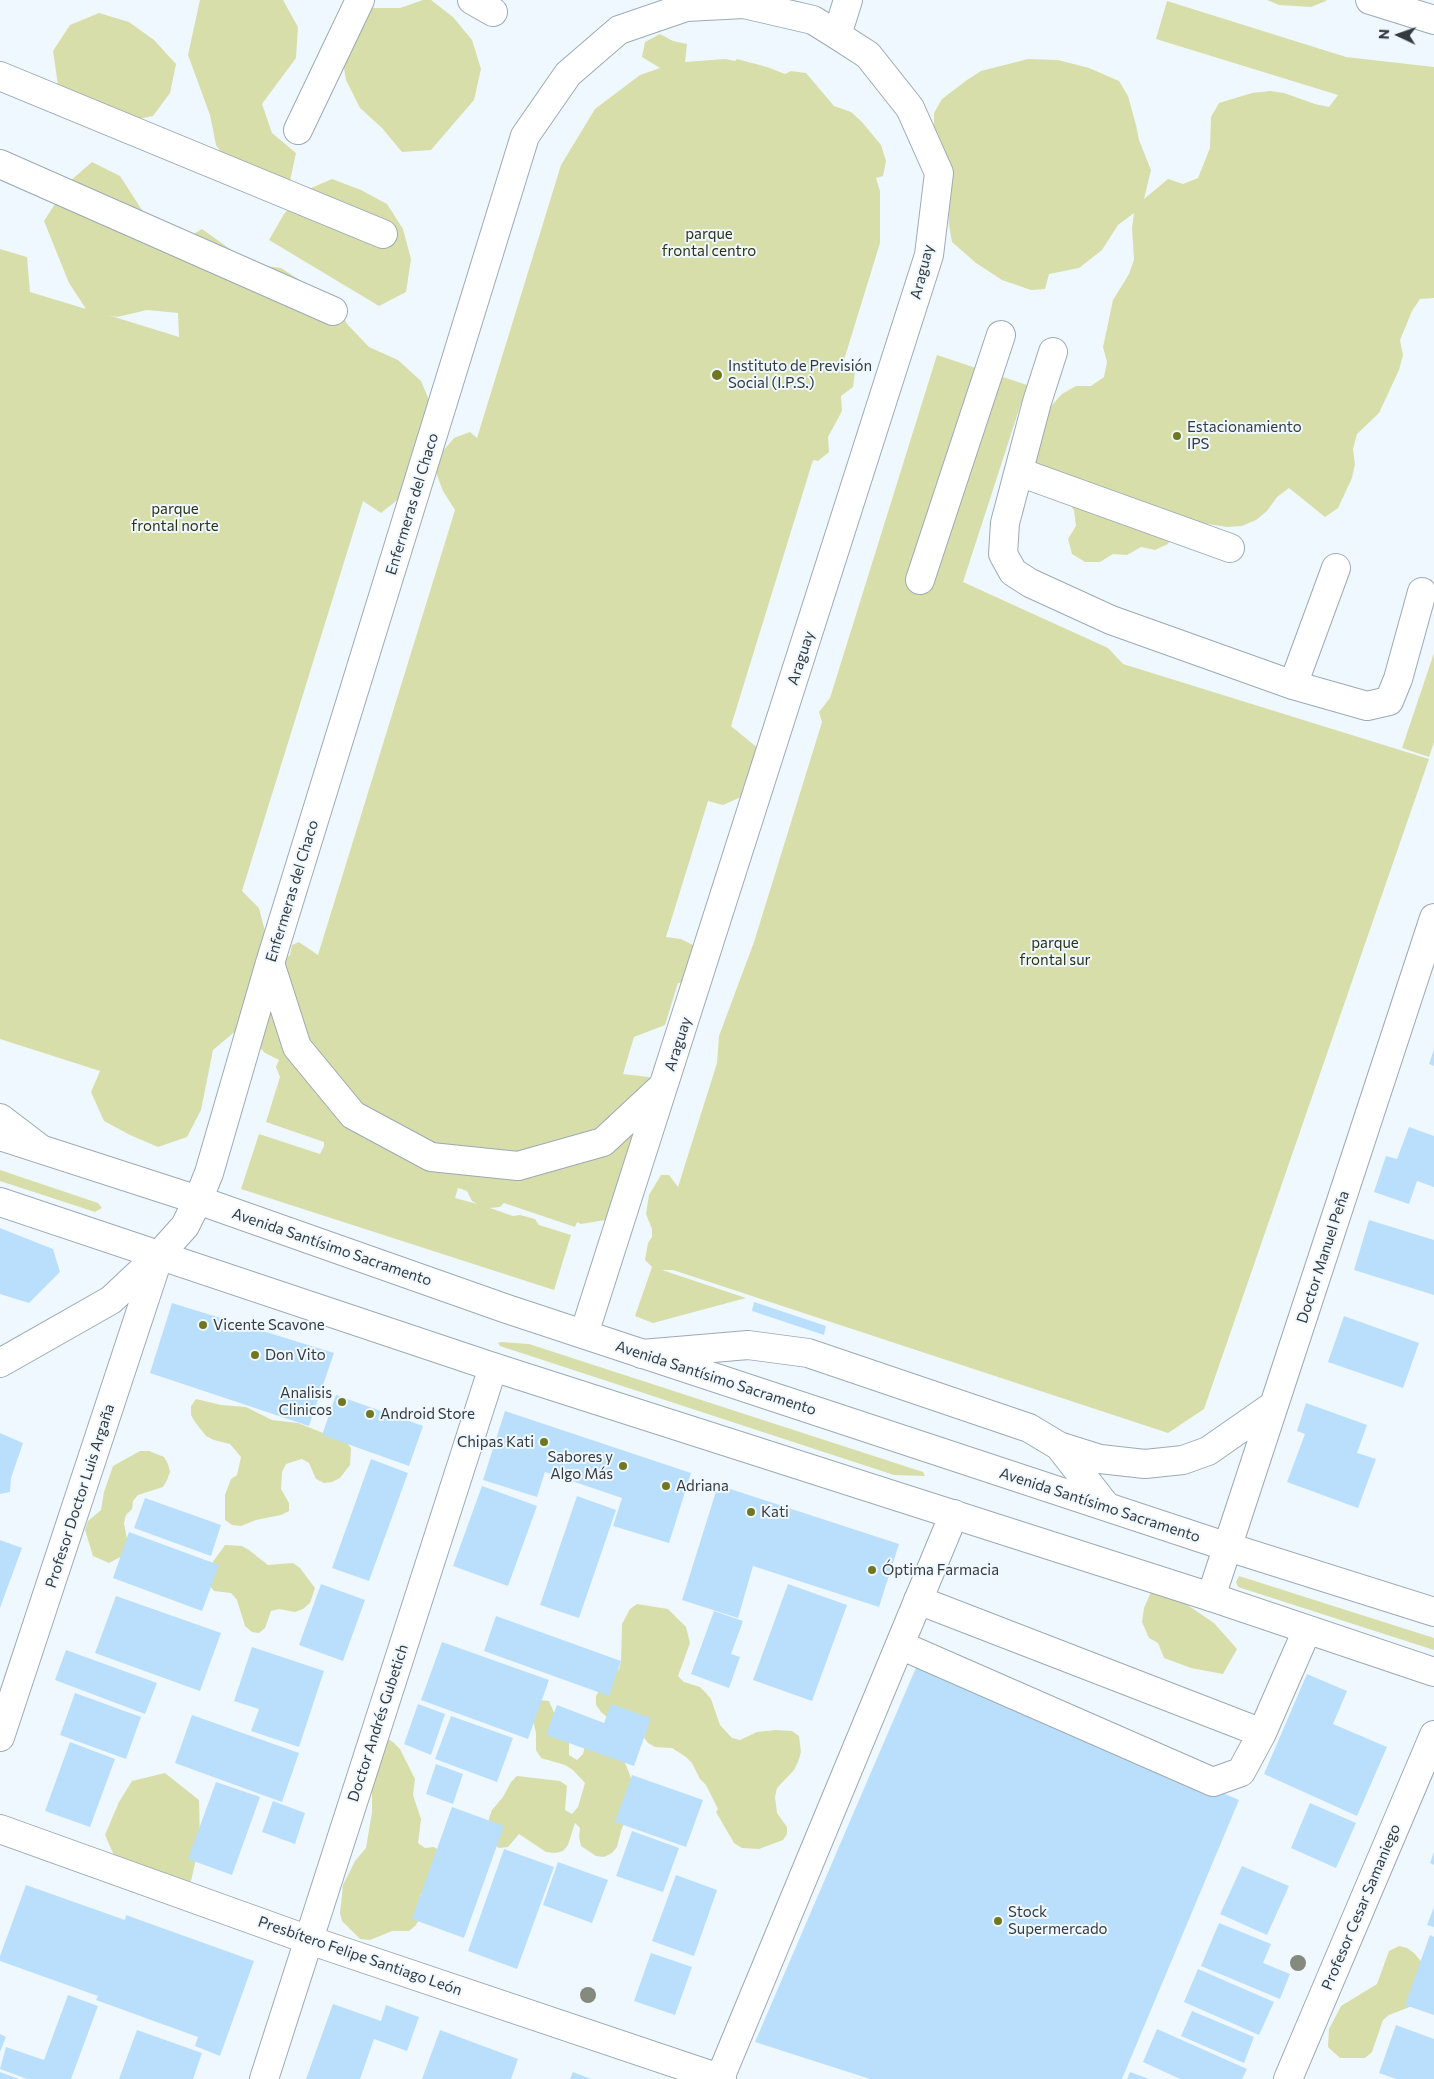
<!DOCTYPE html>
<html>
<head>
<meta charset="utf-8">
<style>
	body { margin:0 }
	#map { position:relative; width:1434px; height:2079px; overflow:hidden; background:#eff8ff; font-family:Commissioner,sans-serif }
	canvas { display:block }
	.north { position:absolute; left:1374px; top:10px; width:50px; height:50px; -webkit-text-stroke:4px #eff8ff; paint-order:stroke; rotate:273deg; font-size:14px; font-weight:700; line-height:20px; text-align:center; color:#343a3e }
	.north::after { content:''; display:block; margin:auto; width:18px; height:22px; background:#343a3e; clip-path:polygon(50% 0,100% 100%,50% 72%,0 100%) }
</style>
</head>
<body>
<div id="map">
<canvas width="1434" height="2079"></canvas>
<div class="north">N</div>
</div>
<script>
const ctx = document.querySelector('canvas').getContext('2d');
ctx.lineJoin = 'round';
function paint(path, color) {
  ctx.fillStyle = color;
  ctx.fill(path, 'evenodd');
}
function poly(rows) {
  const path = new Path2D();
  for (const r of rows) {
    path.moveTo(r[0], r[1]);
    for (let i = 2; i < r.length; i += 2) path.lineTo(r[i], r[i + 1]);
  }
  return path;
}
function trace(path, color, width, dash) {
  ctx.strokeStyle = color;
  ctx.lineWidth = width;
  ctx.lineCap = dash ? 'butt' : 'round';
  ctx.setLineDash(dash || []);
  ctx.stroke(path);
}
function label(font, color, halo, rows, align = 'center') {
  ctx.font = font + ' Commissioner,sans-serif';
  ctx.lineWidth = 4;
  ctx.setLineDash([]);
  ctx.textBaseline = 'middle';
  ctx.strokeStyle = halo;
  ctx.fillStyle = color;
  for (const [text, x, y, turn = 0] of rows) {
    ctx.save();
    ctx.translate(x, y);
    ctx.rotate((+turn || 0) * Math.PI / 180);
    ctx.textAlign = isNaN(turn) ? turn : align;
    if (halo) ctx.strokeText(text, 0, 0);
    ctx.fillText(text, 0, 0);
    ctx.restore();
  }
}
const green = poly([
	[200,0,283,0,298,27,296,58,262,104,272,133,296,153,290,181,234,171,216,145,210,115,188,55],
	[423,0,431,0,453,17,472,40,481,69,474,100,431,150,402,152,382,128,360,108,346,80,341,51,371,8,400,8],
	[1267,0,1326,0,1326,1,1311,7,1279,5],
	[1167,1,1346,57,1434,67,1434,298,1420,299,1412,311,1400,340,1403,355,1399,370,1379,413,1357,434,1353,449,1355,464,1352,478,1338,508,1325,517,1289,488,1277,497,1267,511,1256,520,1242,526,1227,527,1181,520,1168,544,1155,550,1141,547,1127,555,1113,554,1100,562,1085,562,1072,554,1068,539,1076,526,1074,510,1064,497,1037,486,1031,448,1052,405,1062,394,1076,386,1091,386,1104,377,1107,362,1103,347,1113,300,1129,274,1134,260,1132,228,1134,213,1118,225,1102,250,1079,268,1049,274,1045,289,1031,290,1002,280,976,263,952,242,949,225,948,194,934,129,934,113,942,99,967,80,981,71,1028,59,1058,60,1089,68,1119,81,1128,96,1136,125,1139,140,1151,170,1144,199,1168,179,1183,184,1198,178,1210,148,1211,117,1219,103,1252,93,1270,91,1284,93,1315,104,1329,107,1338,95,1156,39],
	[99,13,129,22,154,40,176,64,170,93,153,116,124,122,62,112,53,51,70,25],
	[660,34,673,41,687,44,685,62,725,59,735,61,737,59,767,67,785,74,791,71,806,73,834,106,851,112,862,122,881,145,886,161,883,176,876,178,880,191,880,243,844,360,855,372,853,387,841,396,842,411,828,437,829,452,818,461,813,460,731,726,765,754,750,793,723,805,708,801,666,937,681,939,695,946,686,982,678,983,665,1025,634,1037,623,1074,649,1077,660,1089,637,1135,612,1219,581,1224,577,1222,575,1227,504,1203,500,1207,490,1208,513,1216,520,1215,535,1219,539,1225,571,1235,554,1290,241,1189,259,1134,320,1154,324,1146,324,1142,266,1122,280,1077,276,1067,279,1060,265,1053,260,1048,256,1033,284,959,290,955,292,945,299,942,318,955,455,510,443,491,437,475,437,458,454,438,470,432,477,438,561,165,595,109,640,75,660,68,642,57,645,42],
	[458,1188,467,1191,472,1201,477,1204,455,1198],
	[92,162,120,176,153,227,175,245,202,229,251,264,281,268,331,300,348,325,369,347,398,360,421,381,432,407,406,493,381,513,363,501,242,891,259,908,267,939,238,1029,213,1050,201,1110,187,1137,158,1147,130,1135,104,1121,91,1092,100,1071,0,1039,0,249,27,257,30,292,86,309,69,283,44,221,69,182],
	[147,310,178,313,179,337,108,315,117,317],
	[332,179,361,190,387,204,403,229,411,259,406,292,379,306,269,240,284,214,304,191],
	[937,355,1027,385,963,582,1108,648,1123,664,1429,759,1204,1409,1168,1433,673,1270,662,1270,746,1298,653,1323,635,1316,652,1267,645,1260,648,1243,652,1237,652,1229,646,1214,649,1195,661,1175,669,1175,678,1187,717,1063,719,1036,754,942,822,722,819,712,830,698],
	[1434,653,1434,742,1429,757,1402,748],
	[0,1170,98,1203,102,1208,95,1212,0,1181],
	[501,1342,529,1344,923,1472,925,1476,894,1475,500,1346,498,1343],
	[196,1399,221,1405,246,1407,272,1420,298,1423,346,1442,351,1448,350,1465,340,1478,332,1482,324,1483,316,1479,309,1463,302,1459,286,1464,282,1472,281,1489,289,1503,289,1511,281,1515,256,1520,241,1526,232,1525,225,1520,225,1495,231,1479,237,1475,241,1457,230,1444,214,1440,206,1436,195,1422,191,1415,191,1406],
	[140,1451,149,1451,164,1457,168,1464,170,1472,167,1480,163,1487,138,1495,133,1501,132,1509,126,1515,124,1523,127,1539,124,1555,109,1563,93,1556,85,1530,88,1521,101,1510,104,1492,113,1466],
	[225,1545,242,1546,249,1550,268,1565,293,1563,300,1568,315,1588,310,1603,303,1609,295,1612,279,1609,271,1611,265,1628,259,1633,252,1632,245,1626,237,1600,231,1593,214,1591,208,1584,210,1566],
	[1239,1576,1434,1638,1434,1650,1238,1587,1236,1582],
	[1151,1592,1186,1599,1186,1604,1214,1623,1237,1649,1223,1674,1191,1668,1164,1658,1158,1643,1149,1638,1142,1622,1144,1608],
	[637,1604,668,1609,686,1627,690,1643,678,1676,684,1682,700,1687,706,1693,711,1699,720,1725,732,1738,740,1740,757,1732,775,1730,792,1731,799,1736,801,1752,798,1762,794,1770,777,1788,775,1797,777,1813,787,1827,787,1834,783,1840,759,1849,742,1848,734,1843,716,1812,718,1809,706,1785,700,1779,692,1763,686,1757,672,1748,655,1747,648,1743,643,1736,608,1718,601,1712,596,1705,596,1696,601,1688,619,1669,621,1661,622,1624,630,1609],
	[540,1700,549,1701,555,1715,569,1738,569,1755,577,1760,583,1754,585,1746,620,1751,630,1775,632,1783,630,1807,621,1831,617,1847,612,1853,604,1857,596,1856,581,1846,579,1837,580,1828,575,1823,568,1845,563,1851,555,1853,546,1852,519,1834,508,1847,499,1848,492,1843,488,1835,489,1818,492,1810,503,1797,511,1782,517,1776,560,1781,567,1786,565,1810,572,1814,578,1807,585,1783,573,1770,565,1765,541,1758,536,1750,536,1733,532,1716],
	[385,1737,393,1742,400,1749,415,1779,413,1795,421,1819,418,1843,425,1848,434,1847,441,1852,433,1883,420,1895,420,1919,415,1926,409,1931,392,1931,370,1940,360,1939,342,1921,340,1913,343,1885,355,1861,366,1848,372,1812,372,1794,360,1781],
	[165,1773,199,1800,200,1842,191,1881,161,1897,130,1892,105,1835,119,1802,132,1781],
	[1399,1946,1407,1948,1414,1953,1425,1966,1412,2006,1389,2015,1383,2020,1372,2052,1365,2058,1340,2058,1328,2047,1329,2029,1341,2006,1377,1984,1389,1951]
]);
const building = poly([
	[1434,1049,1434,1066,1429,1064],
	[1409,1127,1434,1136,1434,1187,1417,1181,1409,1204,1374,1192,1386,1156,1397,1159],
	[1369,1220,1434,1240,1434,1295,1354,1270],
	[0,1228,53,1249,60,1272,29,1303,0,1294],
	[754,1302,826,1326,824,1335,752,1311],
	[172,1303,334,1353,309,1426,150,1373],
	[1344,1316,1419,1343,1403,1388,1328,1362],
	[336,1395,423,1426,409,1466,322,1435],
	[1306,1403,1367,1425,1357,1453,1376,1459,1358,1508,1287,1482,1305,1434,1297,1431],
	[505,1411,691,1473,669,1543,613,1526,622,1498,545,1472,537,1497,483,1480],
	[0,1433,23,1443,11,1478,10,1492,0,1494],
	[371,1459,408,1473,369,1581,332,1568],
	[718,1485,899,1544,879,1607,753,1566,738,1618,682,1600],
	[482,1486,537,1506,508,1586,453,1566],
	[577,1496,616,1510,579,1618,540,1605],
	[145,1498,221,1525,211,1556,134,1528],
	[129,1532,219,1565,202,1611,113,1578],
	[0,1540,22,1548,0,1608],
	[321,1584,365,1600,343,1661,299,1645],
	[788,1584,847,1605,812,1701,753,1680],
	[116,1596,221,1633,200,1691,95,1653],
	[714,1611,743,1621,731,1654,740,1657,729,1688,691,1674],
	[496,1616,621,1661,609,1696,484,1651],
	[442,1642,549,1680,528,1739,421,1700],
	[252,1647,324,1671,299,1747,251,1731,259,1709,234,1701],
	[66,1650,157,1683,145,1714,55,1680],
	[918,1663,1239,1800,1122,2079,870,2079,755,2042],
	[1307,1674,1347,1691,1333,1724,1387,1747,1357,1816,1264,1774],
	[75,1693,141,1717,126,1759,60,1735],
	[418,1704,445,1714,431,1755,404,1744],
	[611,1704,651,1718,634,1766,546,1735,557,1705,604,1723],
	[192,1715,299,1753,282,1802,175,1763],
	[451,1716,513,1738,497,1782,435,1759],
	[70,1742,115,1759,90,1827,45,1811],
	[436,1764,463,1774,453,1804,426,1794],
	[632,1775,703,1800,686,1847,615,1822],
	[216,1782,260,1797,232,1875,188,1859],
	[273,1801,305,1813,295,1844,262,1832],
	[1310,1803,1356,1823,1336,1868,1291,1848],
	[452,1807,504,1826,464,1938,412,1919],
	[632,1831,679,1848,663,1892,616,1876],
	[504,1849,554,1867,517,1969,468,1951],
	[1434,1852,1434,1865,1430,1863],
	[558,1862,608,1880,592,1923,543,1905],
	[1242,1866,1289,1886,1267,1935,1220,1914],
	[676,1875,717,1890,694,1956,652,1941],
	[26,1885,125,1920,126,1915,254,1961,220,2056,195,2046,198,2037,96,2000,98,1996,0,1961,0,1956],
	[1434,1907,1434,1927,1427,1925],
	[1219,1923,1271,1944,1263,1963,1290,1974,1280,1999,1201,1966],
	[1430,1935,1434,1937,1434,2015,1405,2005],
	[651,1953,692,1967,675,2015,634,2001],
	[1198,1969,1274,2002,1259,2035,1184,2002],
	[68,1995,98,2006,71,2079,27,2079,0,2069,6,2047,44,2060],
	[333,2004,381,2021,386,2005,419,2017,407,2051,374,2039,360,2079,306,2079],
	[1192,2011,1254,2037,1244,2063,1181,2036],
	[1396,2025,1434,2039,1434,2079,1396,2079,1379,2073],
	[1157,2029,1247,2069,1242,2079,1180,2079,1143,2062],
	[137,2030,202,2053,193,2079,119,2079],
	[440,2030,518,2059,511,2079,422,2079],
	[0,2034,6,2037,0,2052],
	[0,2072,19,2079,0,2079],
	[573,2072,591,2079,570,2079],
	[1130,2072,1149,2079,1127,2079]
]);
const minor = poly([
	[472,0,493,12],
	[1370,0,1434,20],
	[837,35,848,0],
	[0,76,383,234],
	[298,130,360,0],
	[0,164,333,311],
	[1053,352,1037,402,1005,523,1003,554,1013,572,1030,583,1111,620,1293,685,1367,706,1389,701,1398,679,1422,592],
	[1019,472,1230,548],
	[920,580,1001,335],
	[1293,685,1336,568],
	[270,963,297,1047,353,1115,431,1157,518,1166,603,1142,663,1086],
	[0,1118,38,1147],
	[642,1354,748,1345,808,1353,1029,1428,1059,1446,1106,1506],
	[0,1363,111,1300,160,1254,185,1226,198,1200,209,1173,270,963,525,136,568,74,619,30,686,7,744,4,813,20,837,35,868,55,910,108,939,173,929,255,584,1334],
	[1059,1446,1100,1459,1145,1464,1183,1460,1208,1451,1274,1405],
	[1211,1597,1434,918],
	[918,1600,1262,1733],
	[900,1645,1213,1782,1241,1772,1262,1733,1307,1630],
	[0,1737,159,1256],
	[0,1829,309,1940,722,2079],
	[720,2078,954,1514],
	[264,2079,493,1367],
	[1288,2079,1434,1735]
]);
const major = poly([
	[0,1136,198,1200,507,1309,1228,1547,1434,1612],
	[0,1202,493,1367,1211,1597,1434,1672]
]);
const trees = [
	[1298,1963],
	[588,1995]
];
const markers = [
	[717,375,6,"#707721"],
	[1177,436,5,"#707721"],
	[203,1325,5,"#707721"],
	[255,1355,5,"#707721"],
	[342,1402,5,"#707721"],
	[370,1414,5,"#707721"],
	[544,1442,5,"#707721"],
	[623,1466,5,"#707721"],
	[666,1486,5,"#707721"],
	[751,1512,5,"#707721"],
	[872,1570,5,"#707721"],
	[998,1921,5,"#707721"]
];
const parkNames = [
	["parque",709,234],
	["frontal centro",709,251],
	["parque",175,509],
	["frontal norte",175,526],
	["parque",1055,943],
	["frontal sur",1055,960]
];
const streetNames = [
	["Araguay",922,272,-76],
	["Enfermeras del Chaco",412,504,-73],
	["Araguay",801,658,-72],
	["Enfermeras del Chaco",292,891,-73],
	["Araguay",678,1044,-72],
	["Avenida Santísimo Sacramento",332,1247,19],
	["Doctor Manuel Peña",1323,1257,-72],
	["Avenida Santísimo Sacramento",716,1378,18],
	["Profesor Doctor Luis Argaña",80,1496,-72],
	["Avenida Santísimo Sacramento",1100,1505,18],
	["Doctor Andrés Gubetich",378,1723,-72],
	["Profesor Cesar Samaniego",1361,1907,-67],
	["Presbítero Felipe Santiago León",360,1956,19]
];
const poiNames = [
	["Instituto de Previsión",728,366],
	["Social (I.P.S.)",728,383],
	["Estacionamiento",1187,427],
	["IPS",1187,444],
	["Vicente Scavone",213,1325],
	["Don Vito",265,1355],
	["Analisis",332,1393,"right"],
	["Clinicos",332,1410,"right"],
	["Android Store",380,1414],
	["Chipas Kati",534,1442,"right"],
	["Sabores y",613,1457,"right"],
	["Algo Más",613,1474,"right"],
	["Adriana",676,1486],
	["Kati",761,1512],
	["Óptima Farmacia",882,1570],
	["Stock",1008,1912],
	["Supermercado",1008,1929]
];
paint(green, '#d7dea9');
paint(building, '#badffc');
trace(minor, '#9caab5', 30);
trace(major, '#9caab5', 30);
trace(minor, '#fff', 28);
trace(major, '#fff', 28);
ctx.fillStyle = '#848a7c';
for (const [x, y] of trees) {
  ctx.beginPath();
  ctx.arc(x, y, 8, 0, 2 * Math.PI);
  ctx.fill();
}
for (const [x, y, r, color] of markers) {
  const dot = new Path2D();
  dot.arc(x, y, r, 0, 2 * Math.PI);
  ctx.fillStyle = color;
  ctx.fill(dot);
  trace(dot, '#eff8ff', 2);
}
label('15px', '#2d3011', '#eff8ff', parkNames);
label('15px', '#343a3e', '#eff8ff', streetNames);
label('15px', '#343a3e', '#eff8ff', poiNames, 'left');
</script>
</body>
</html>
